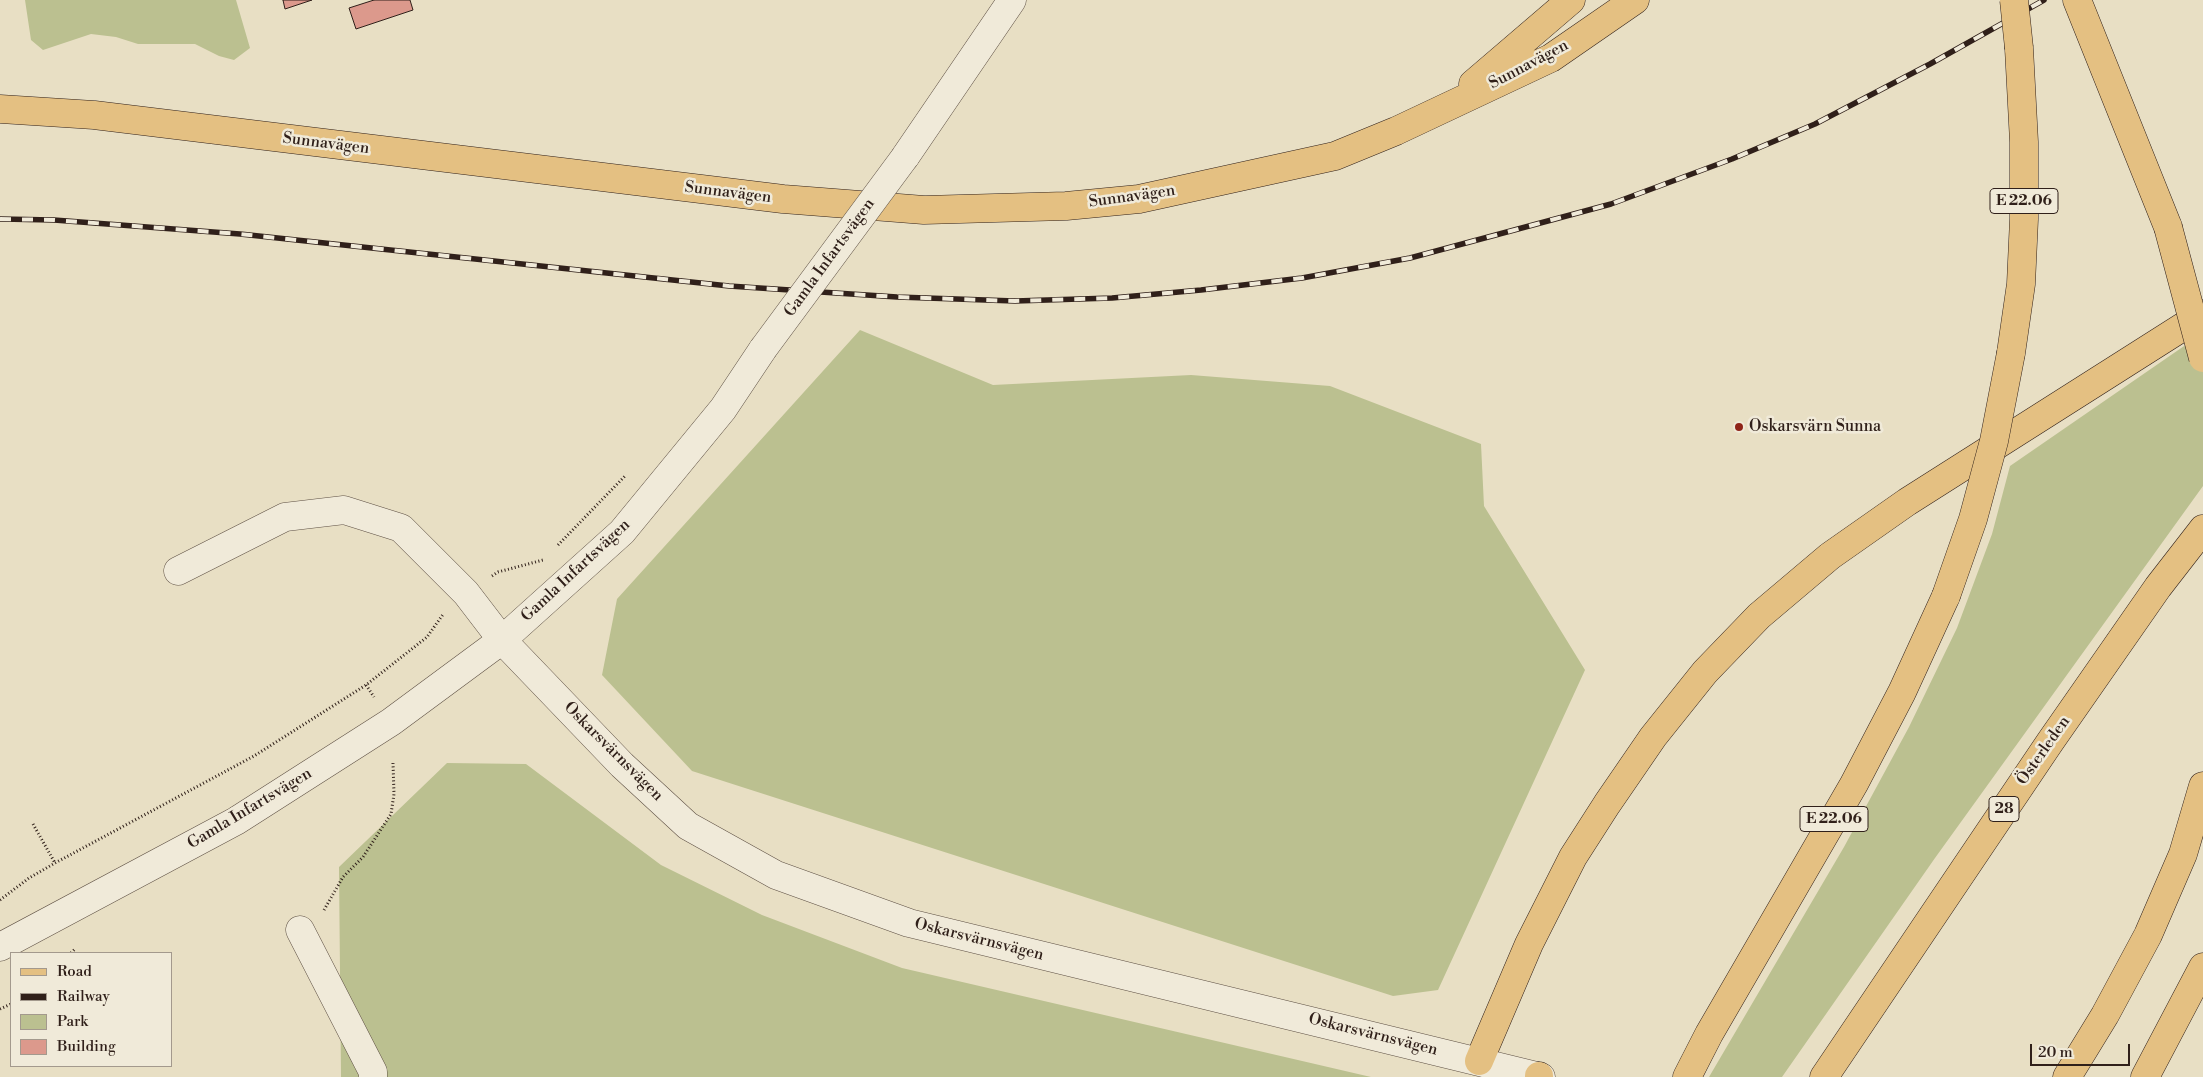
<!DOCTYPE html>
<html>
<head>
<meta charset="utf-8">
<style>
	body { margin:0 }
	#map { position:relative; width:2203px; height:1077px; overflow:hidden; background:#e8dfc4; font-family:"Libre Bodoni",serif }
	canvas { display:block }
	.legend { position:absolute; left:10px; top:952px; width:162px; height:115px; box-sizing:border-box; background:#f0ead9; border:1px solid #a3998d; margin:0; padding:6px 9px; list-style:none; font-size:15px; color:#30201a }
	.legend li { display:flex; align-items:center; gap:10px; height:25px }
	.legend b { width:25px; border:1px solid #a3998d }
	.scale { position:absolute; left:2030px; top:1044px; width:100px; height:22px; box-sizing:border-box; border:2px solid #30201a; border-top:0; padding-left:6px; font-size:15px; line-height:18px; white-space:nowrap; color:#30201a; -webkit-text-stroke:4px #f0ead9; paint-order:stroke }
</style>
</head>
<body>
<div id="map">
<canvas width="2203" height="1077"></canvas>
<ul class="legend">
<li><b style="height:6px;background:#e4c082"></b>Road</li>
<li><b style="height:6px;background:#30201a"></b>Railway</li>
<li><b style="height:14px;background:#bbc090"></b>Park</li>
<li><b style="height:14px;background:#dc998c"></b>Building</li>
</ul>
<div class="scale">20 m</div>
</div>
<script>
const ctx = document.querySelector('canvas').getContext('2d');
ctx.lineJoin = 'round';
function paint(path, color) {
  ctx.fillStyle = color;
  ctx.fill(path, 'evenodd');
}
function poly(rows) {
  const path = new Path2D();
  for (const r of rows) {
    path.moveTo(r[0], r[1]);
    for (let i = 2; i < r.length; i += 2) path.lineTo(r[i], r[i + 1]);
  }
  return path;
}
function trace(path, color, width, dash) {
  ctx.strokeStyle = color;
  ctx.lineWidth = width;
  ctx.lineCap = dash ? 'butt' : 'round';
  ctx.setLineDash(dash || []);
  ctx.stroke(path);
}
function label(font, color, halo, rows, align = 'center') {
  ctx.font = font + ' "Libre Bodoni",serif';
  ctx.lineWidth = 5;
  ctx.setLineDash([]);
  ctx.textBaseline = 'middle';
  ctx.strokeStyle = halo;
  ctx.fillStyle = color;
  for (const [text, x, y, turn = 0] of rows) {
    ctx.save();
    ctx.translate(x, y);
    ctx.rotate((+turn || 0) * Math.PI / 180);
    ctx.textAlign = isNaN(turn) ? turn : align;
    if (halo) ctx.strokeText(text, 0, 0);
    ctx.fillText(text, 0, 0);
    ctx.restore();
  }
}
const green = poly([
	[25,0,236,0,250,48,234,60,219,56,195,44,138,44,116,37,91,34,43,50,31,40],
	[860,330,993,385,1191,375,1330,386,1481,444,1484,506,1585,670,1438,990,1393,996,692,771,602,675,617,599],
	[2203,333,2203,486,1935,858,1782,1077,1709,1077,1844,847,1909,727,1957,628,1992,534,2010,466],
	[447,763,526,764,661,865,762,915,902,968,1371,1077,341,1077,339,867]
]);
const building = poly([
	[283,0,312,0,285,9,283,0],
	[374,0,410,0,413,10,356,29,349,8,374,0]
]);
const path = poly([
	[558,545,625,476],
	[492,576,498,572,543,560],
	[366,685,374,697],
	[33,824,55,863],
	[0,900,29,878,55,863,254,756,366,685,427,637,444,613],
	[324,910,343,877,363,857,391,814,394,794,393,763],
	[71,953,75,949],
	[0,1009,11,1004]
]);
const minor = poly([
	[905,157,1012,0],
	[178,571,285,517,344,510,401,528,466,593,502,640,622,765,688,826,776,875,909,923,1541,1077],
	[300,930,373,1072,373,1077],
	[0,947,236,821,391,722,502,640,622,532,723,409,763,349]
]);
const major = poly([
	[1473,84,1571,0],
	[0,109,94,115,783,199,924,210,1066,206,1139,199,1335,156,1396,131,1551,58,1635,0]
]);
const highway = poly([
	[2077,0,2168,227],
	[2011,353,2021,284,2024,219,2024,142,2019,48],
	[1479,1061,1529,944,1573,857,1607,804,1653,737,1705,672,1759,616,1830,556,1907,502,2203,314],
	[1539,1077,1539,1076],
	[1687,1077,1709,1034,1854,784,1902,692,1946,596],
	[1824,1077,2050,742,2158,587,2203,529],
	[2067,1077,2105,1015,2148,935,2183,854,2203,786],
	[2145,1077,2203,967]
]);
const rail = poly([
	[0,219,54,220,240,234,729,286,897,297,1015,301,1112,298,1201,290,1302,278,1410,258,1611,204,1732,159,1815,124,1930,64,2044,0]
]);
const minorBridge = poly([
	[763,349,905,157]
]);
const highwayBridge = poly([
	[2014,0,2019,48],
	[2168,227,2203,358],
	[1946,596,1973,519,1994,441,2011,353]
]);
const markers = [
	[1739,427,5,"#8f2418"]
];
const shields = [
	[2024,201,68],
	[2004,809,30],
	[1834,819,68]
];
const shieldNames = [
	["E 22.06",2024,201],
	["28",2004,809],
	["E 22.06",1834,819]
];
const streetNames = [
	["Sunnavägen",1529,65,-28],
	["Sunnavägen",326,144,7],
	["Sunnavägen",728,193,7],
	["Sunnavägen",1132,197,-8],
	["Gamla Infartsvägen",830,258,-54],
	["Gamla Infartsvägen",576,571,-43],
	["Österleden",2044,751,-55],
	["Oskarsvärnsvägen",613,752,45],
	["Gamla Infartsvägen",250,809,-31],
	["Oskarsvärnsvägen",979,940,14],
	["Oskarsvärnsvägen",1373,1035,14]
];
const poiNames = [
	["Oskarsvärn Sunna",1749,427]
];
paint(green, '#bbc090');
paint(building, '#dc998c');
trace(building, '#30201a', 1);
trace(minor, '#5e5044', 29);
trace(major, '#30201a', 29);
trace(highway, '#30201a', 29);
trace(path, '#30201a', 3, [1, 2.5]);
trace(minor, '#f0ead9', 28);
trace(major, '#e4c082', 28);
trace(highway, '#e4c082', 28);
trace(rail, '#30201a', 5.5);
trace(rail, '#f0ead9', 4, [11]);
trace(minorBridge, '#5e5044', 29, []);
trace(highwayBridge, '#30201a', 29, []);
trace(minorBridge, '#f0ead9', 28);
trace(highwayBridge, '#e4c082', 28);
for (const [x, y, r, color] of markers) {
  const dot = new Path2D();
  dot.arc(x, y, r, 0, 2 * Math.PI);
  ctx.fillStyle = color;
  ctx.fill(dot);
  trace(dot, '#f0ead9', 2);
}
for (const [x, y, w] of shields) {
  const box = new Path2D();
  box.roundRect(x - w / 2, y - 12.5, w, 25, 4);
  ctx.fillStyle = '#f0ead9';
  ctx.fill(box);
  trace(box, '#30201a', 1);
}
label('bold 15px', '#30201a', null, shieldNames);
label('16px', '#30201a', '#f0ead9', streetNames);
label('16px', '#30201a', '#f0ead9', poiNames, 'left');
</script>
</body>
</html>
